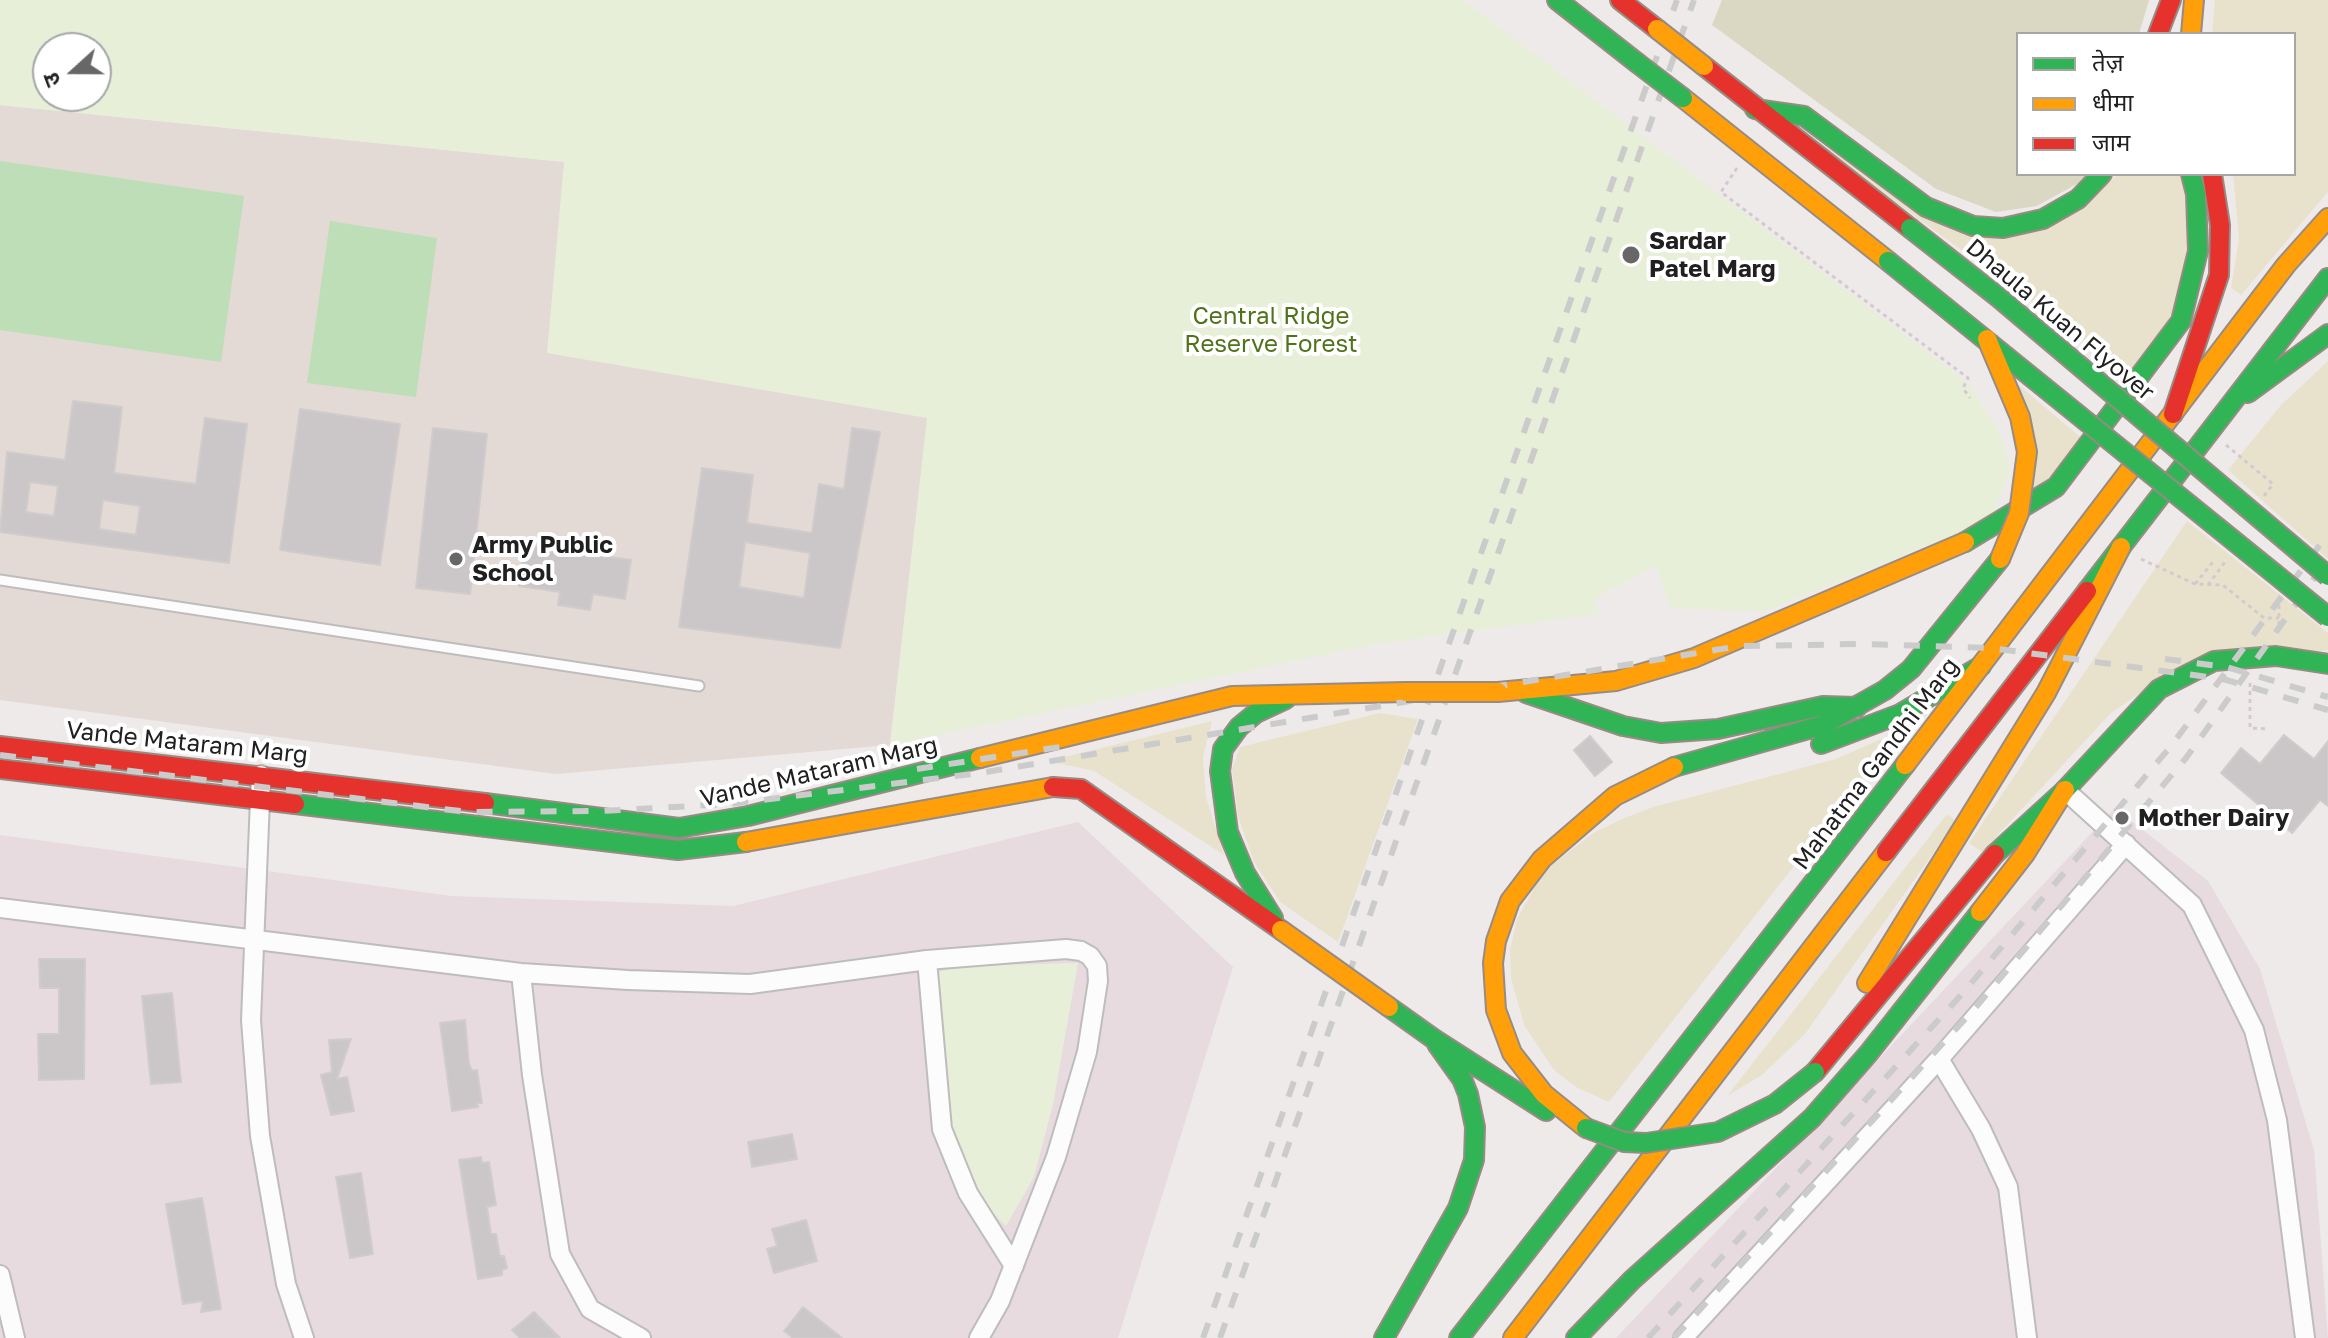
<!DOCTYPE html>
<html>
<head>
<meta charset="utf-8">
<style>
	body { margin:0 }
	#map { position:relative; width:2328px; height:1338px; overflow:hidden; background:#eeeaea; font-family:"Golos Text","Noto Sans Devanagari",sans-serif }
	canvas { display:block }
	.legend { position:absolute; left:2016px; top:32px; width:280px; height:144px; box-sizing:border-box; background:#fff; border:2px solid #a6a6a6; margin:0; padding:10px 14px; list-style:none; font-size:24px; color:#202020 }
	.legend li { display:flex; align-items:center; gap:16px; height:40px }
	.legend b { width:40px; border:2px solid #a6a6a6 }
	.north { position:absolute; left:32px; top:32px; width:80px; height:80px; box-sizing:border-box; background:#fff; border:2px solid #a6a6a6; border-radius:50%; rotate:249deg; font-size:22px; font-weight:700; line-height:32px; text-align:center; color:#202020 }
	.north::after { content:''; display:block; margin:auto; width:28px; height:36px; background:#686767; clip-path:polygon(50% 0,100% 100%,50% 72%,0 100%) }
</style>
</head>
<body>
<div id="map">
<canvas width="2328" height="1338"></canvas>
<ul class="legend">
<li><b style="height:10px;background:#30b455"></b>तेज़</li>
<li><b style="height:10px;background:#ff9f0a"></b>धीमा</li>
<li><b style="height:10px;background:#e5322d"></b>जाम</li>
</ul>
<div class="north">उ</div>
</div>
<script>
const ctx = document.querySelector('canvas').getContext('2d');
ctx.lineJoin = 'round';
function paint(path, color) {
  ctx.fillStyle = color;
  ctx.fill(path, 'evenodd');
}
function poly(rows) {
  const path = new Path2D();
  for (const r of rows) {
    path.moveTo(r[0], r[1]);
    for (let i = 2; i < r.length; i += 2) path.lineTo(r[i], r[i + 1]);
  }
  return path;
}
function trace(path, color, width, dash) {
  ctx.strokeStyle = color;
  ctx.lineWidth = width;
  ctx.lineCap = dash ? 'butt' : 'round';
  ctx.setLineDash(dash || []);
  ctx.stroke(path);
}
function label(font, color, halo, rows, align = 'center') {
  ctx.font = font + ' "Golos Text",sans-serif';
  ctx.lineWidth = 8;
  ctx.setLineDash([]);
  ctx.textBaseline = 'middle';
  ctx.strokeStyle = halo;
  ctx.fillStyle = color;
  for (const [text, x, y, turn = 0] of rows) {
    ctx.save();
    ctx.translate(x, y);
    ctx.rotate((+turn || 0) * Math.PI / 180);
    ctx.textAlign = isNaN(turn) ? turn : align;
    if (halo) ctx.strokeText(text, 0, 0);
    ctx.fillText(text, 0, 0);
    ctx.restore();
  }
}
const education = poly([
	[0,105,953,201,890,745,556,774,0,700]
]);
const military = poly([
	[2115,808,2208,881,2260,969,2314,1150,2328,1338,1616,1338],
	[1078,822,1233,967,1118,1338,0,1338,0,835,452,896,733,906]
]);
const grass = poly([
	[2215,0,2328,0,2328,192,2241,295,2231,288,2239,239,2233,174,2294,174,2294,34,2212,34],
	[1794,128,1960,227,2092,199,2118,174,2182,174,2192,215,2182,293,2166,325,2130,373],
	[2328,361,2328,559,2228,470,2281,405],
	[2015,382,2084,440,2068,461,2035,490],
	[2187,521,2328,633,2328,650,2160,679,2110,714,1982,852,1969,843],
	[1380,713,1418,719,1338,942,1280,902,1254,862,1238,816,1232,769,1240,747],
	[1212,721,1203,757,1206,797,1224,855,1094,771,1048,761],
	[1881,739,1889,745,1609,1102,1576,1087,1554,1070,1524,1025,1511,978,1510,950,1517,919,1543,872,1593,833,1622,819,1653,807,1836,759],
	[1947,814,1956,821,1805,1034,1762,1075,1727,1096]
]);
const forest = poly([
	[1722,0,2149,0,2139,34,2018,34,2018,174,2088,174,2084,180,2037,206,1996,212,1936,189,1712,25]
]);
const park = poly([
	[0,0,1463,0,1968,383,2002,436,2010,472,1990,520,1763,612,1670,608,1656,566,1595,598,1599,614,1377,644,890,745,927,418,547,353,564,162,0,105],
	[48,48,96,48,96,96,48,96],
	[1078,963,1053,1104,1034,1177,1006,1226,985,1205,948,1131,937,991,939,972,960,966]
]);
const pitch = poly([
	[0,161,244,196,221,362,0,330],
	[330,221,437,238,416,397,307,383]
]);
const building = poly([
	[73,401,122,407,114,473,196,484,205,418,247,424,229,563,0,532,7,452,65,460,73,401],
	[30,482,58,486,54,516,26,512,30,482],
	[103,500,140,506,136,535,99,529,103,500],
	[300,409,400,424,380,565,280,550,300,409],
	[433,428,487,434,470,594,416,588,433,428],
	[852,428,880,432,840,648,679,627,702,468,753,475,747,523,812,533,819,484,844,489,852,428],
	[745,542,810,553,804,598,739,587,745,542],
	[525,545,631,560,625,599,593,594,590,610,558,605,560,592,519,586,525,545],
	[2284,735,2314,759,2328,741,2328,806,2320,800,2292,833,2221,773,2241,748,2260,764,2284,735],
	[1590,736,1612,762,1595,776,1574,750,1590,736],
	[39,959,85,959,84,1079,39,1080,38,1034,59,1034,59,988,40,988,39,959],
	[172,993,181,1082,151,1084,142,996,172,993],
	[465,1020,469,1064,472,1071,477,1070,482,1103,477,1103,478,1107,452,1111,440,1023,465,1020],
	[351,1039,337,1079,347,1077,354,1111,331,1115,321,1075,332,1072,329,1040,351,1039],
	[792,1134,797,1159,752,1167,748,1142,792,1134],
	[481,1157,482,1163,489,1162,496,1205,487,1207,491,1234,496,1234,500,1256,504,1256,507,1268,502,1270,502,1275,478,1279,459,1160,481,1157],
	[361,1173,373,1254,350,1258,336,1177,361,1173],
	[202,1198,221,1309,201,1312,203,1301,183,1304,166,1204,202,1198],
	[806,1220,817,1261,774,1273,767,1249,777,1246,772,1229,806,1220],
	[803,1307,842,1338,793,1338,784,1331,803,1307],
	[534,1312,560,1338,520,1338,512,1330,534,1312]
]);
const path = poly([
	[1737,168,1721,192,1968,378,1963,388,1970,398],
	[2226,445,2273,484,2264,496],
	[2141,559,2195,584,2223,585,2264,618,2279,618],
	[2195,584,2213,562],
	[2208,585,2225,562],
	[2279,605,2279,630],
	[2250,683,2250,728,2269,729]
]);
const lane = poly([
	[0,580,699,686]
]);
const street = poly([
	[261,775,251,1020,260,1136,286,1284,304,1338],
	[2065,790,2192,905,2254,1030,2277,1120,2305,1338],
	[0,908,521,973,628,980,750,984,927,960,1066,949,1081,951,1090,956,1097,966,1098,981,1087,1052,1056,1157,1000,1301,979,1338],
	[927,960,942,1129,968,1193,1014,1266],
	[521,973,532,1075,560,1254,590,1309,641,1338],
	[1939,1059,1981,1129,2008,1187,2027,1338],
	[0,1275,15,1338],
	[1683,1338,1939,1059,2126,844]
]);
const fast = poly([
	[1557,0,1636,62],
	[1755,109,1804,116,1926,207,1973,226,2003,228,2043,219,2078,199,2102,174],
	[2248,393,2328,334],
	[1965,542,2056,487,2181,321,2198,251,2196,194,2191,174],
	[2087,591,2328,278],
	[1526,693,1623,726,1661,733,1718,729,1823,706,1857,707],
	[1821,744,1900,714,1981,666],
	[1674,767,1823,725,1885,690,1911,669,2000,559],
	[485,803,679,828,748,816,980,758],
	[295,804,678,850,746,842],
	[1995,854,2065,790,2159,689,2214,661,2276,656,2328,664],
	[1273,918,1245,873,1228,832,1220,771,1223,749,1239,727,1256,713,1286,699],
	[1389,1007,1434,1039],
	[1434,1039,1546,1111],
	[1384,1338,1458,1208,1474,1160,1475,1127,1468,1094,1462,1079,1437,1044],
	[1459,1338,1905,765],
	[1576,1338,1632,1280,1812,1118,1868,1054,1980,912]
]);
const slow = poly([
	[2191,34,2194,0],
	[1683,98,1888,261],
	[1498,692,1616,681,1694,658,1965,542],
	[980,758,1232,696,1406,692],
	[1905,765,2286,265,2328,218],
	[746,842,1053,787],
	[1980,912,2025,854,2065,790],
	[1867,983,2046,693,2121,547],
	[1586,1128,1544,1094,1512,1053,1496,1010,1493,963,1496,941,1510,901,1542,859,1615,796,1674,767],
	[1513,1338,1886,852]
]);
const jam = poly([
	[1620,0,1657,29],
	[2158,34,2171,0],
	[1704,66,1910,228],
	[2173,414,2219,275,2220,225,2212,174],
	[0,746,485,803],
	[0,769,295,804],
	[1053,787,1081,789,1281,930],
	[1886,852,2087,591],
	[1815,1072,1995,854]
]);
const rail = poly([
	[2165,659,2226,667,2328,697],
	[0,755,468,812,602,811,730,804,980,773,1739,646,1863,644,1991,648,2223,679,2328,710],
	[917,769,1060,747],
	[1203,1338,1677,0],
	[1220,1338,1694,0],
	[1648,1338,1962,994,2171,746,2328,534],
	[1674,1338,1976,1007,2186,758,2328,559]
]);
const fastBridge = poly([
	[1636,62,1683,98],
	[1910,228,1998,297,2328,576],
	[1888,261,2328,617],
	[1586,1128,1624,1142,1646,1143,1718,1132,1775,1104,1815,1072]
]);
const slowBridge = poly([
	[1657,29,1704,66],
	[1987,339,2020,417,2027,452,2019,513,2000,559],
	[1406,692,1498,692],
	[1281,930,1389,1007]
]);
const markers = [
	[1631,255,10,"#686767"],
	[456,559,8,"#686767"],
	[2122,818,8,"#686767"]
];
const poiNames = [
	["Sardar",1649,241],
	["Patel Marg",1649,269],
	["Army Public",472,545],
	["School",472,573],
	["Mother Dairy",2138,818]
];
const parkNames = [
	["Central Ridge",1271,316],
	["Reserve Forest",1271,344]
];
const streetNames = [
	["Dhaula Kuan Flyover",2060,320,40],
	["Vande Mataram Marg",187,743,6],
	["Mahatma Gandhi Marg",1876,764,-53],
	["Vande Mataram Marg",819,772,-13]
];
paint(education, '#e3dad6');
paint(military, '#e7dbdf');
paint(grass, '#e8e2cd');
paint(forest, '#dad8c2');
paint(park, '#e8efd9');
paint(pitch, '#bedeb8');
paint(building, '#cbc7c8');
trace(building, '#d1cccc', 2);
trace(lane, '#bebcbc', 13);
trace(street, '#bebcbc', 22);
trace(fast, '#978b84', 22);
trace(slow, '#978b84', 22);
trace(jam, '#978b84', 22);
trace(path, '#d5c9d0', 3, [4, 4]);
trace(lane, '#fcfcfc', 9);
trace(street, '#fcfcfc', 18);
trace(fast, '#30b455', 18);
trace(slow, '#ff9f0a', 18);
trace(jam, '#e5322d', 18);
trace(rail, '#cbcbcb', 6, [16, 16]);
trace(fastBridge, '#978b84', 22, []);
trace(slowBridge, '#978b84', 22, []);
trace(fastBridge, '#30b455', 18);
trace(slowBridge, '#ff9f0a', 18);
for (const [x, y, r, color] of markers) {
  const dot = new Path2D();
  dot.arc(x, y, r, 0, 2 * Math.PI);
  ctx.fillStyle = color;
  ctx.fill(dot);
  trace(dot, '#fff', 3);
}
label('bold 24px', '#202020', '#fff', poiNames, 'left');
label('24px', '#50731a', '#fff', parkNames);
label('24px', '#202020', '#fff', streetNames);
</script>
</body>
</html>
